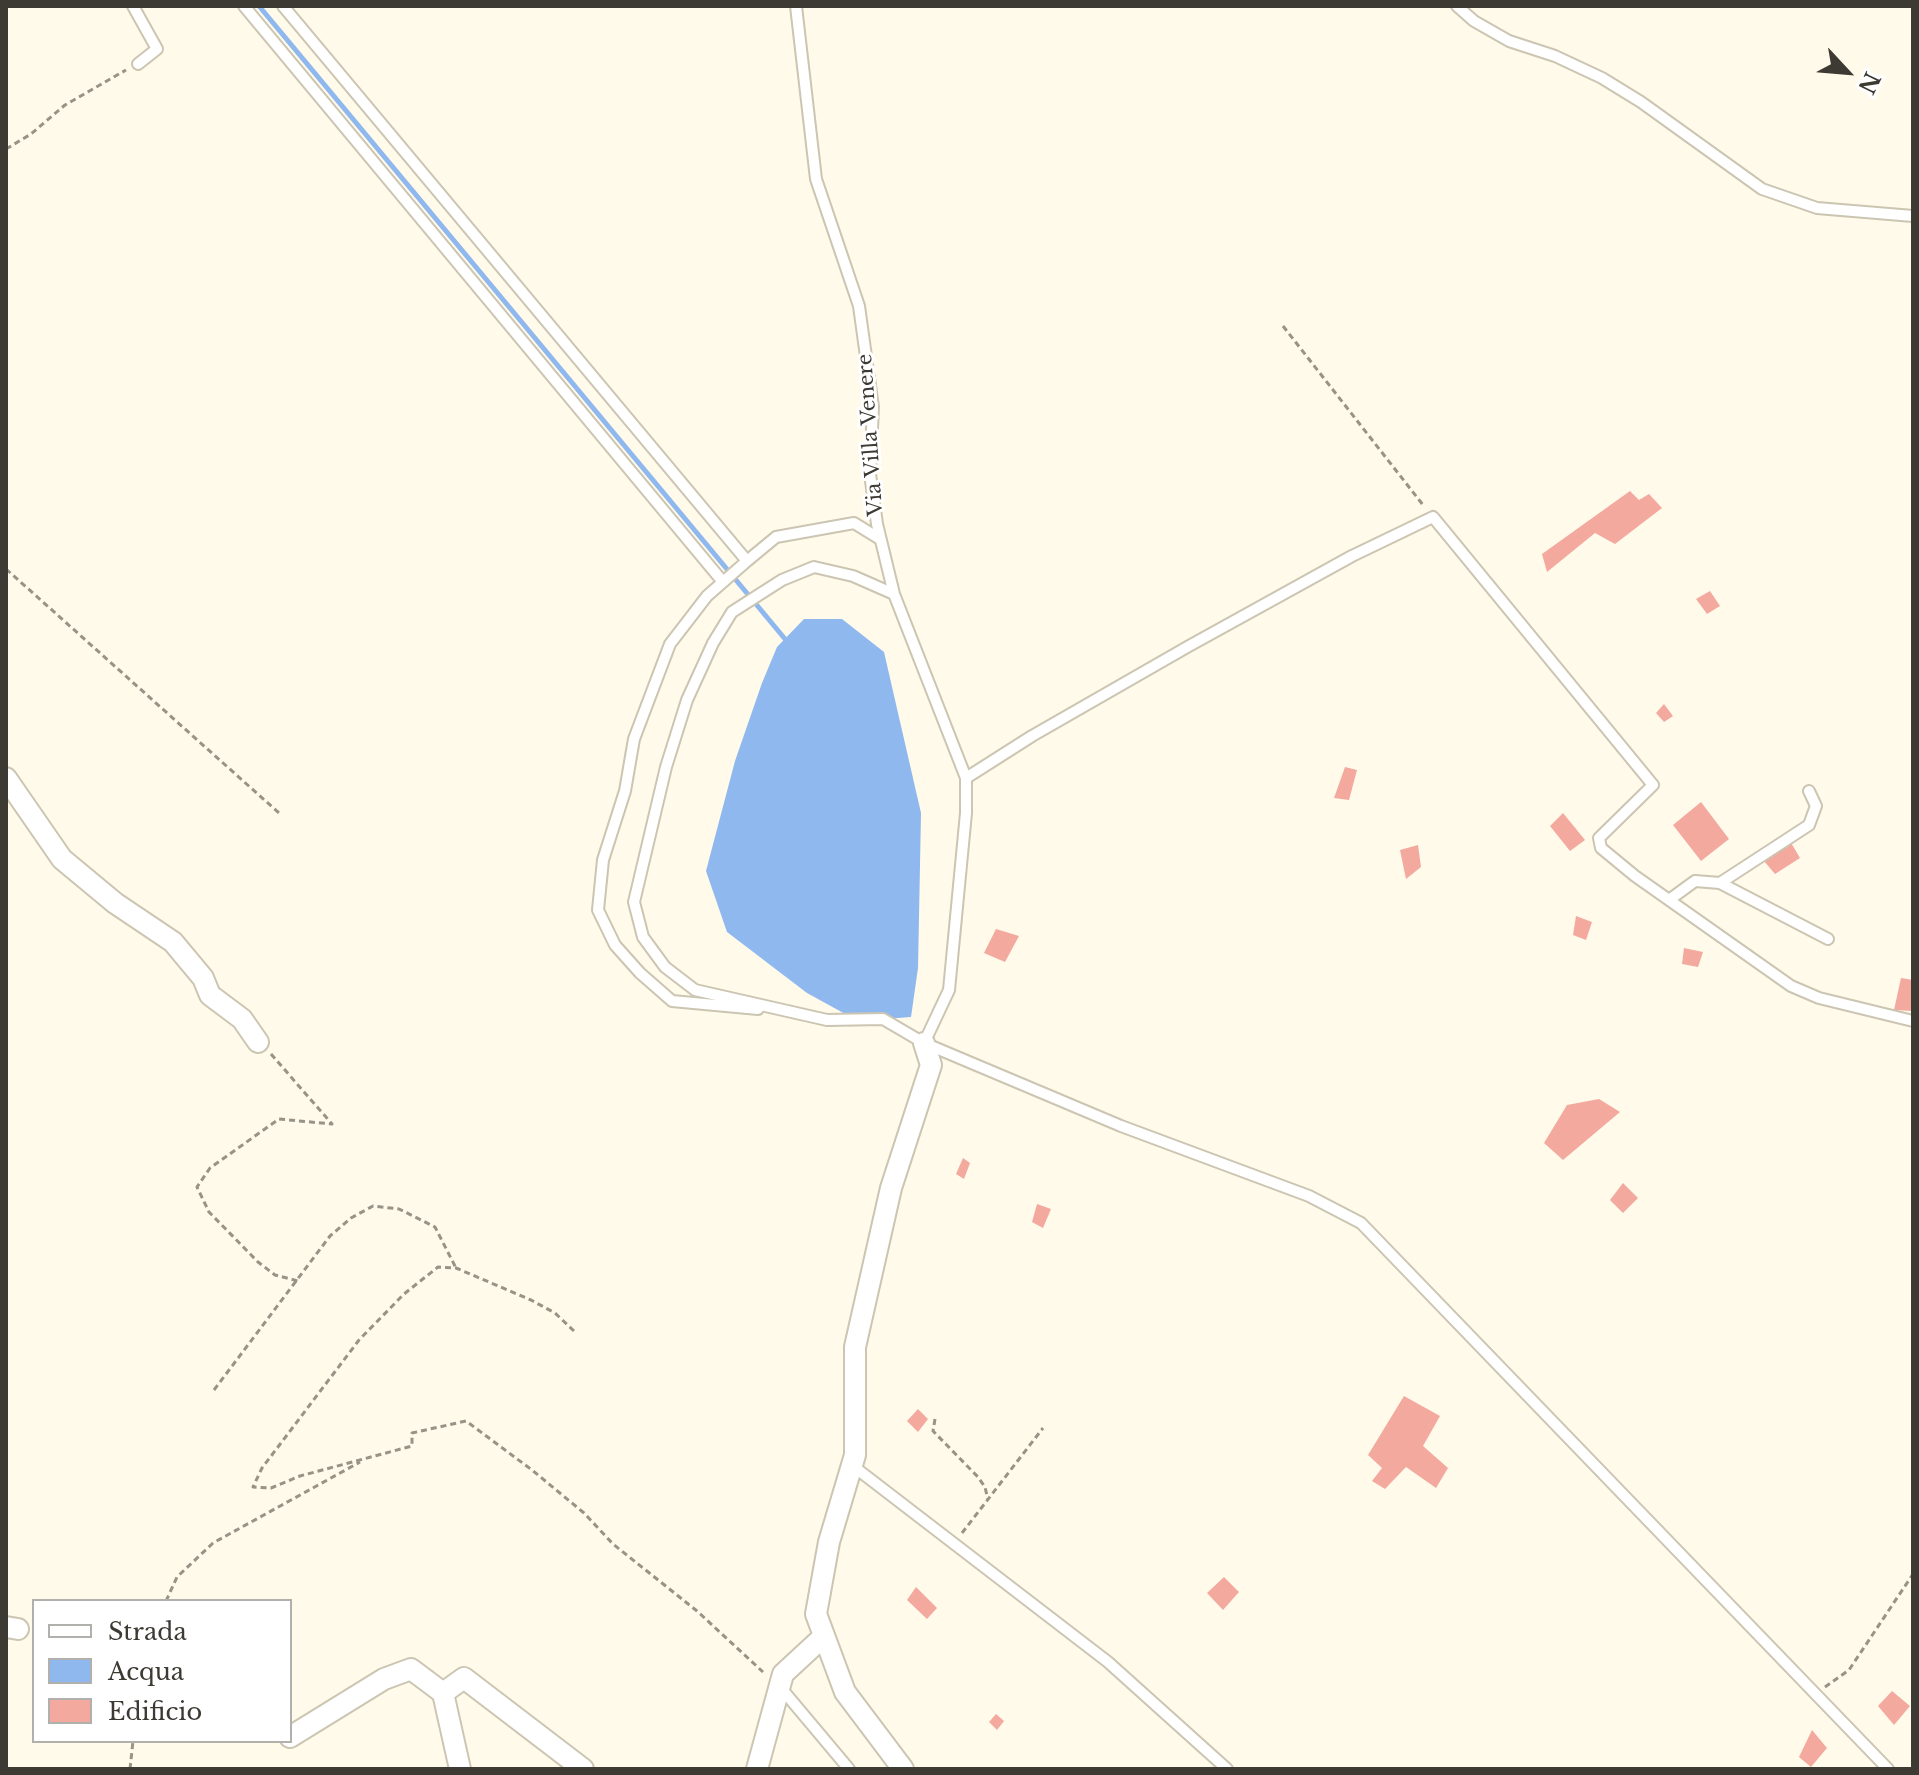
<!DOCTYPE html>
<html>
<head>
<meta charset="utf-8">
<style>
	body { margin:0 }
	#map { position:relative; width:1919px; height:1775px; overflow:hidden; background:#fffaea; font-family:"Libre Baskerville",serif }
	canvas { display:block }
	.frame { position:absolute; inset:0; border:8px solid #3d3a33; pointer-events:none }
	.legend { position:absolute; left:32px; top:1599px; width:260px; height:144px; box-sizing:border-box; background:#fff; border:2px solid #b1b0ad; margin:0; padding:10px 14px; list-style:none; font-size:24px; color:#3d3a33 }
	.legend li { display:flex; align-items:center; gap:16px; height:40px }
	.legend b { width:40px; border:2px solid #b1b0ad }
	.north { position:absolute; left:1807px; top:32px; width:80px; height:80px; -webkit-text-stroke:6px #fff; paint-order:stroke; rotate:116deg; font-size:22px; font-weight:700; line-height:32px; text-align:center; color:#3d3a33 }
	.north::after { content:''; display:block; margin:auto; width:28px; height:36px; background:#3d3a33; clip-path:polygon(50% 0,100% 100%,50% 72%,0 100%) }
</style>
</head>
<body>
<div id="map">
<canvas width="1919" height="1775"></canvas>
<div class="frame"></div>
<ul class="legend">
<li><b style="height:10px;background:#fff"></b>Strada</li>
<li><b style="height:22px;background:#8fb8ef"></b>Acqua</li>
<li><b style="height:22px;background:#f4a99f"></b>Edificio</li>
</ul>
<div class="north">N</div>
</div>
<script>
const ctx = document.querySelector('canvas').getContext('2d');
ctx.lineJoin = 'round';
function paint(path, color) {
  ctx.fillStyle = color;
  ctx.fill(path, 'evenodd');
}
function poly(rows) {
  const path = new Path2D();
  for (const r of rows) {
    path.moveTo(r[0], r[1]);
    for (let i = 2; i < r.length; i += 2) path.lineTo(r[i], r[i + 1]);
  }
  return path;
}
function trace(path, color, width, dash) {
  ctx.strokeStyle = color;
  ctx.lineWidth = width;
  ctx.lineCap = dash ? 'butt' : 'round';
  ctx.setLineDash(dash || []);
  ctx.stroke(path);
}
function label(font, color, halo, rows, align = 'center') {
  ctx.font = font + ' "Libre Baskerville",serif';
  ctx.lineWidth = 6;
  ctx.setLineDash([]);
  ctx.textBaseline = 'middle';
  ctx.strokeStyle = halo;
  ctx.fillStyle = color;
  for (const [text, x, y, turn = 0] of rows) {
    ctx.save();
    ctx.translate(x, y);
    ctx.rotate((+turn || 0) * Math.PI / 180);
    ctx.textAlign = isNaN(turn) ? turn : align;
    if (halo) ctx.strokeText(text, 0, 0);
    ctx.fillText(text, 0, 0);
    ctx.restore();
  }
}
const water = poly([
	[804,619,842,619,884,652,921,813,918,968,911,1017,858,1021,807,993,727,932,706,871,735,761,762,683,777,647]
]);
const stream = poly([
	[259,6,785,639]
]);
const building = poly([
	[1630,491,1639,500,1649,494,1662,508,1615,544,1595,533,1547,572,1542,554],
	[1710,591,1720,606,1707,614,1696,599],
	[1664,704,1673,716,1664,722,1656,713],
	[1345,767,1357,770,1349,800,1334,798],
	[1701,802,1729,839,1701,861,1673,825],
	[1563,813,1585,840,1570,851,1550,826],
	[1790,841,1800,858,1775,874,1764,861],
	[1418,845,1421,867,1406,879,1400,850],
	[1576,916,1592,922,1586,940,1573,935],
	[996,929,1019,936,1005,962,984,953],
	[1684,948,1703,952,1698,967,1682,964],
	[1901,978,1913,980,1913,1011,1894,1010],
	[1599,1099,1620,1112,1563,1160,1544,1143,1567,1105],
	[963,1158,970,1163,964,1179,956,1174],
	[1623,1183,1638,1198,1623,1213,1610,1200],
	[1037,1204,1051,1209,1043,1228,1032,1222],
	[1404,1396,1440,1416,1423,1446,1448,1468,1436,1488,1406,1467,1385,1489,1372,1481,1382,1468,1368,1455],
	[918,1409,928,1419,918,1432,907,1421],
	[1224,1577,1239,1592,1223,1610,1207,1593],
	[916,1587,937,1608,927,1619,907,1600],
	[1892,1691,1910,1706,1894,1725,1878,1706],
	[996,1714,1004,1721,997,1730,989,1722],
	[1812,1730,1827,1748,1811,1767,1799,1757]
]);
const path = poly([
	[6,149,31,134,65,105,126,70],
	[1283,326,1423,505],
	[6,569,279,813],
	[271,1054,332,1124,279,1119,210,1168,197,1187,209,1212,258,1262,275,1275,298,1281],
	[574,1331,555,1313,531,1300,456,1268,438,1267,404,1294,359,1340,262,1468,253,1487,271,1488,300,1476,412,1446,412,1433,466,1421,532,1470,584,1513,613,1544,697,1611,763,1672],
	[214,1390,330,1236,351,1218,373,1206,399,1209,435,1227,456,1268],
	[935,1419,933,1431,978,1477,985,1487,988,1500],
	[962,1533,1043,1428],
	[166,1601,177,1577,213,1543,360,1462],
	[1825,1687,1849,1670,1913,1574],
	[130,1769,133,1741]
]);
const lane = poly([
	[133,6,157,49,138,64],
	[244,6,723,582],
	[283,6,747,561],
	[796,6,816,179,859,306,873,407,870,474,877,524,894,594,966,778,966,813,949,990,924,1043],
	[1457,6,1474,21,1509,41,1555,56,1602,78,1641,102,1762,189,1817,208,1913,216],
	[894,594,853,576,814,567,782,580,732,612,713,643,687,700,666,767,634,902,643,937,665,967,695,990,827,1020,883,1019,924,1043,1121,1126,1309,1196,1361,1223,1888,1769],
	[966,778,1032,736,1189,646,1352,556,1433,517,1653,785,1599,838,1601,848,1635,876,1791,986,1819,998,1913,1021],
	[1720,883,1809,825,1816,806,1809,791],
	[1669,900,1695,881,1720,883,1828,939],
	[758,1009,672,1001,640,973,615,945,598,910,603,860,625,791,634,739,670,644,707,596,747,561,776,537,854,523,880,539],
	[853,1466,1108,1662,1227,1769],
	[781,1688,849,1769]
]);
const street = poly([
	[6,778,62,859,115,903,173,942,203,978,210,995,242,1019,258,1042],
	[6,1627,18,1629],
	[443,1693,460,1769],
	[290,1737,384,1679,411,1669,443,1693,464,1678,583,1769],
	[757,1769,783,1674,823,1637],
	[903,1769,845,1692,816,1614,829,1542,855,1455,855,1347,891,1188,931,1065,924,1043]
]);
const streetNames = [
	["Via Villa Venere",871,435,-94]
];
paint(water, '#8fb8ef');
trace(stream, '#8fb8ef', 5);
paint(building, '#f4a99f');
trace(lane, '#cbc5b2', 14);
trace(street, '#cbc5b2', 24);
trace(path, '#969387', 3, [6, 4]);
trace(lane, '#fff', 10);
trace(street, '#fff', 20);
label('20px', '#3d3a33', '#fff', streetNames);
</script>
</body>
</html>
